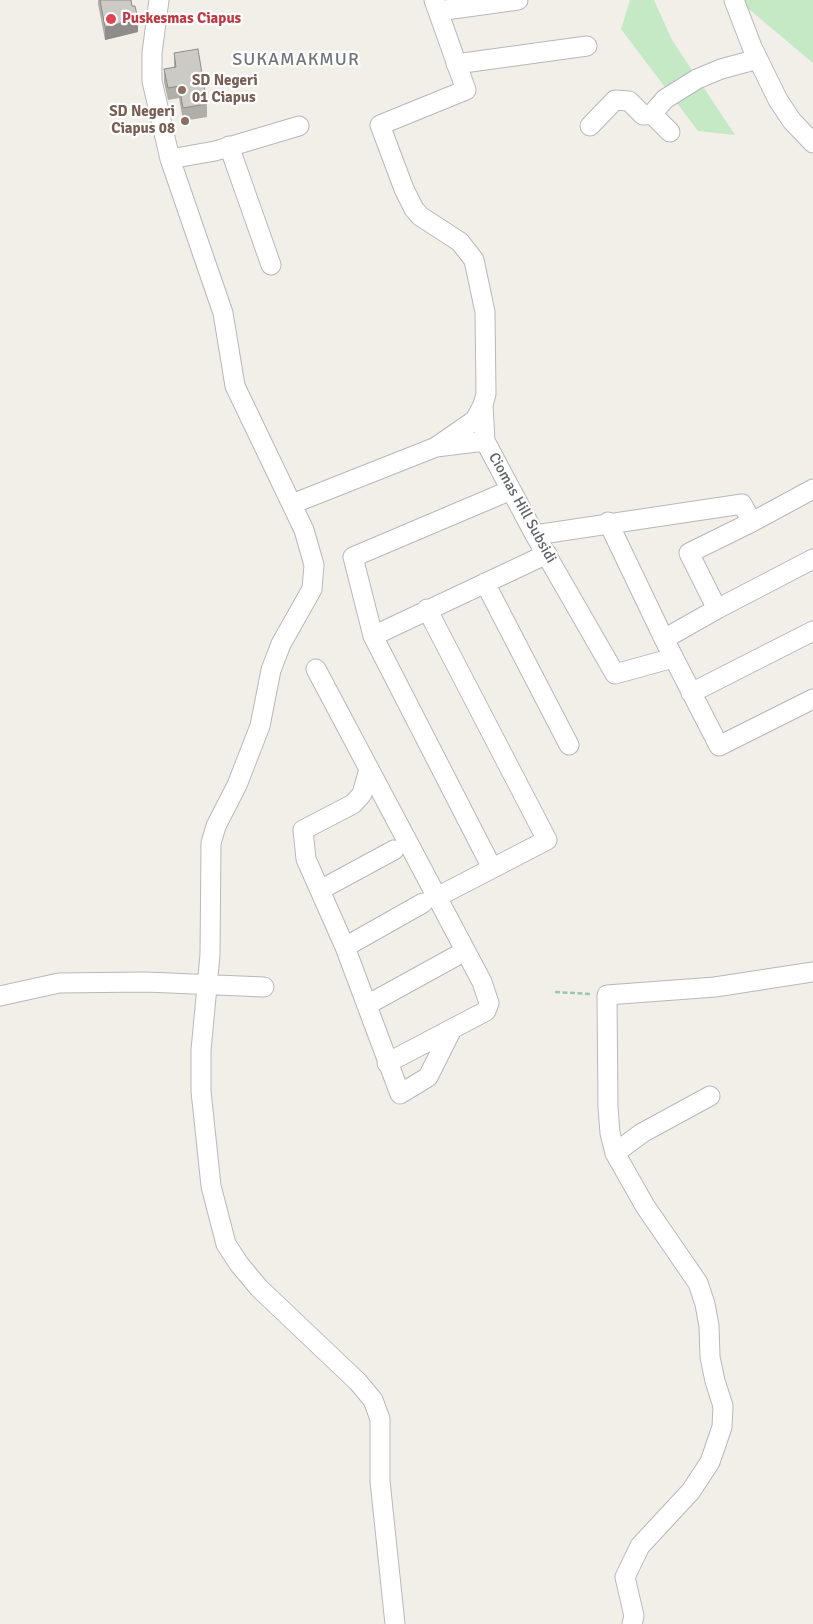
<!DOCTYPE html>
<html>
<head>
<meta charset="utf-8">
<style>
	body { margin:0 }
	canvas { display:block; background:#f1efe8 }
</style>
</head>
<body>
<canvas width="813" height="1624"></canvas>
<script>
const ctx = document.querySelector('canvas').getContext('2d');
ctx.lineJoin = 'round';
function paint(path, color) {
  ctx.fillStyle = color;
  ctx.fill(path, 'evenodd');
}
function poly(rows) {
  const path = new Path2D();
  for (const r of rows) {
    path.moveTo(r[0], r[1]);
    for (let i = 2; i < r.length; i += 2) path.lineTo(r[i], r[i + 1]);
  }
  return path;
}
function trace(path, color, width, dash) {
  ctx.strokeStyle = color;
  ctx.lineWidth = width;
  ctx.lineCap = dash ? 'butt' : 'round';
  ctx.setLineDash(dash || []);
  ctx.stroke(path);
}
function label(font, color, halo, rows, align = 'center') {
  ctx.font = font + ' Signika,sans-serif';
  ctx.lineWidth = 4.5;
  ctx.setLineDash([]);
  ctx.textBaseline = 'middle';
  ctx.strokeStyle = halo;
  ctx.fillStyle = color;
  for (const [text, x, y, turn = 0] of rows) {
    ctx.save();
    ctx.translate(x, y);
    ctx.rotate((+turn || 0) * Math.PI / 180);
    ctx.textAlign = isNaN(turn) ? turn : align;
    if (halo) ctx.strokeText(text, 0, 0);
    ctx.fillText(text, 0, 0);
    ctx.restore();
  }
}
const green = poly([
	[630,0,654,0,672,40,735,135,698,131,621,29],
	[738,0,813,0,813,63]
]);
const path = poly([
	[555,992,591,994]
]);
const minor = poly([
	[159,0,152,53,152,81,170,159,223,313,235,386,304,530,314,565,312,589,281,644,271,670,260,726,237,785,216,826,211,843,210,955,201,1050,201,1091,211,1186,226,1244,239,1264,259,1288,358,1382,373,1400,380,1419,380,1481,395,1624],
	[434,0,466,90,380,125,404,189,414,209,420,216,460,242,474,260,485,312,486,394,483,405,475,420,436,447],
	[734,0,752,47,778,100,792,121,813,143],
	[438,11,518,0],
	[456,64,587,46],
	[652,114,670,132],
	[590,126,615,100,629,101,643,115,652,114,665,99,697,79,721,69,758,59],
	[229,146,271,265],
	[170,159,215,151,299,126],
	[483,405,485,441,535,535,615,674,673,658],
	[292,504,436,447,485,441],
	[608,522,664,639,719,746,813,699],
	[752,522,813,489],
	[535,535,742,504,752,522,689,553,717,609,813,559],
	[485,583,569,745],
	[427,609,547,840,437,897],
	[373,636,547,554],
	[664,639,717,609],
	[316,669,482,982,489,1003,486,1011,387,1063],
	[691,693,813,631],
	[369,769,362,794,353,804,303,830,306,859,345,947,400,1094,428,1077,452,1029],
	[492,868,373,636,353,557,511,490],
	[320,890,394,850],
	[345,947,423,903],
	[0,996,59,983,146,982,264,987],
	[367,1005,456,956],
	[615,1153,642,1133,710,1096],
	[632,1624,634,1616,625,1577,640,1546,691,1491,710,1462,722,1427,723,1406,715,1381,710,1357,709,1326,705,1304,698,1283,645,1206,615,1153,610,1133,608,1108,607,995,715,987,813,972]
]);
const wall = poly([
	[98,0,131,0,138,32,105,40,98,4],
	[174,53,207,104,207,117,183,121,179,98,168,100,164,82,164,69,174,67]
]);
const shadedWall = poly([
	[138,19,138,32,105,40,105,27]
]);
const building = poly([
	[100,0,131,0,132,6,135,6,138,19,105,27,100,0],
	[198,49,207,104,183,108,179,86,168,88,164,69,176,67,174,53,198,49]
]);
const markers = [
	[111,19,6,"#e0444e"],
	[182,90,5,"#8d6e63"],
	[185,121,5,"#8d6e63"]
];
const healthNames = [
	["Puskesmas Ciapus",122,19]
];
const educationNames = [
	["SD Negeri",192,81],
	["01 Ciapus",192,98],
	["SD Negeri",175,112,"right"],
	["Ciapus 08",175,129,"right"]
];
const streetNames = [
	["Ciomas Hill Subsidi",522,508,61]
];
const quarterNames = [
	["SUKAMAKMUR",296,60]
];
paint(green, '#c5e8c5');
trace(minor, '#b5b8bc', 21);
trace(path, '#9cc7a9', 2.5, [5, 2.5]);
trace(minor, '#fff', 19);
paint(wall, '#afaea9');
paint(shadedWall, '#8f8d8a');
paint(building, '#cccac5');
trace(building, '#8f8d8a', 1);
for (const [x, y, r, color] of markers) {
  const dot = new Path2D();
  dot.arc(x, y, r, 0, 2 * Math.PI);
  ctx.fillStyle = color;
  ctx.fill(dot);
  trace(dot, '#fff', 2);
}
label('bold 15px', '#be3a42', '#fff', healthNames, 'left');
label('bold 15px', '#785e54', '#fff', educationNames, 'left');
label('15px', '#5f6368', '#fff', streetNames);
ctx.letterSpacing = '1px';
label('18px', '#70757a', '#fff', quarterNames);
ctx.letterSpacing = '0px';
</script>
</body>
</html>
